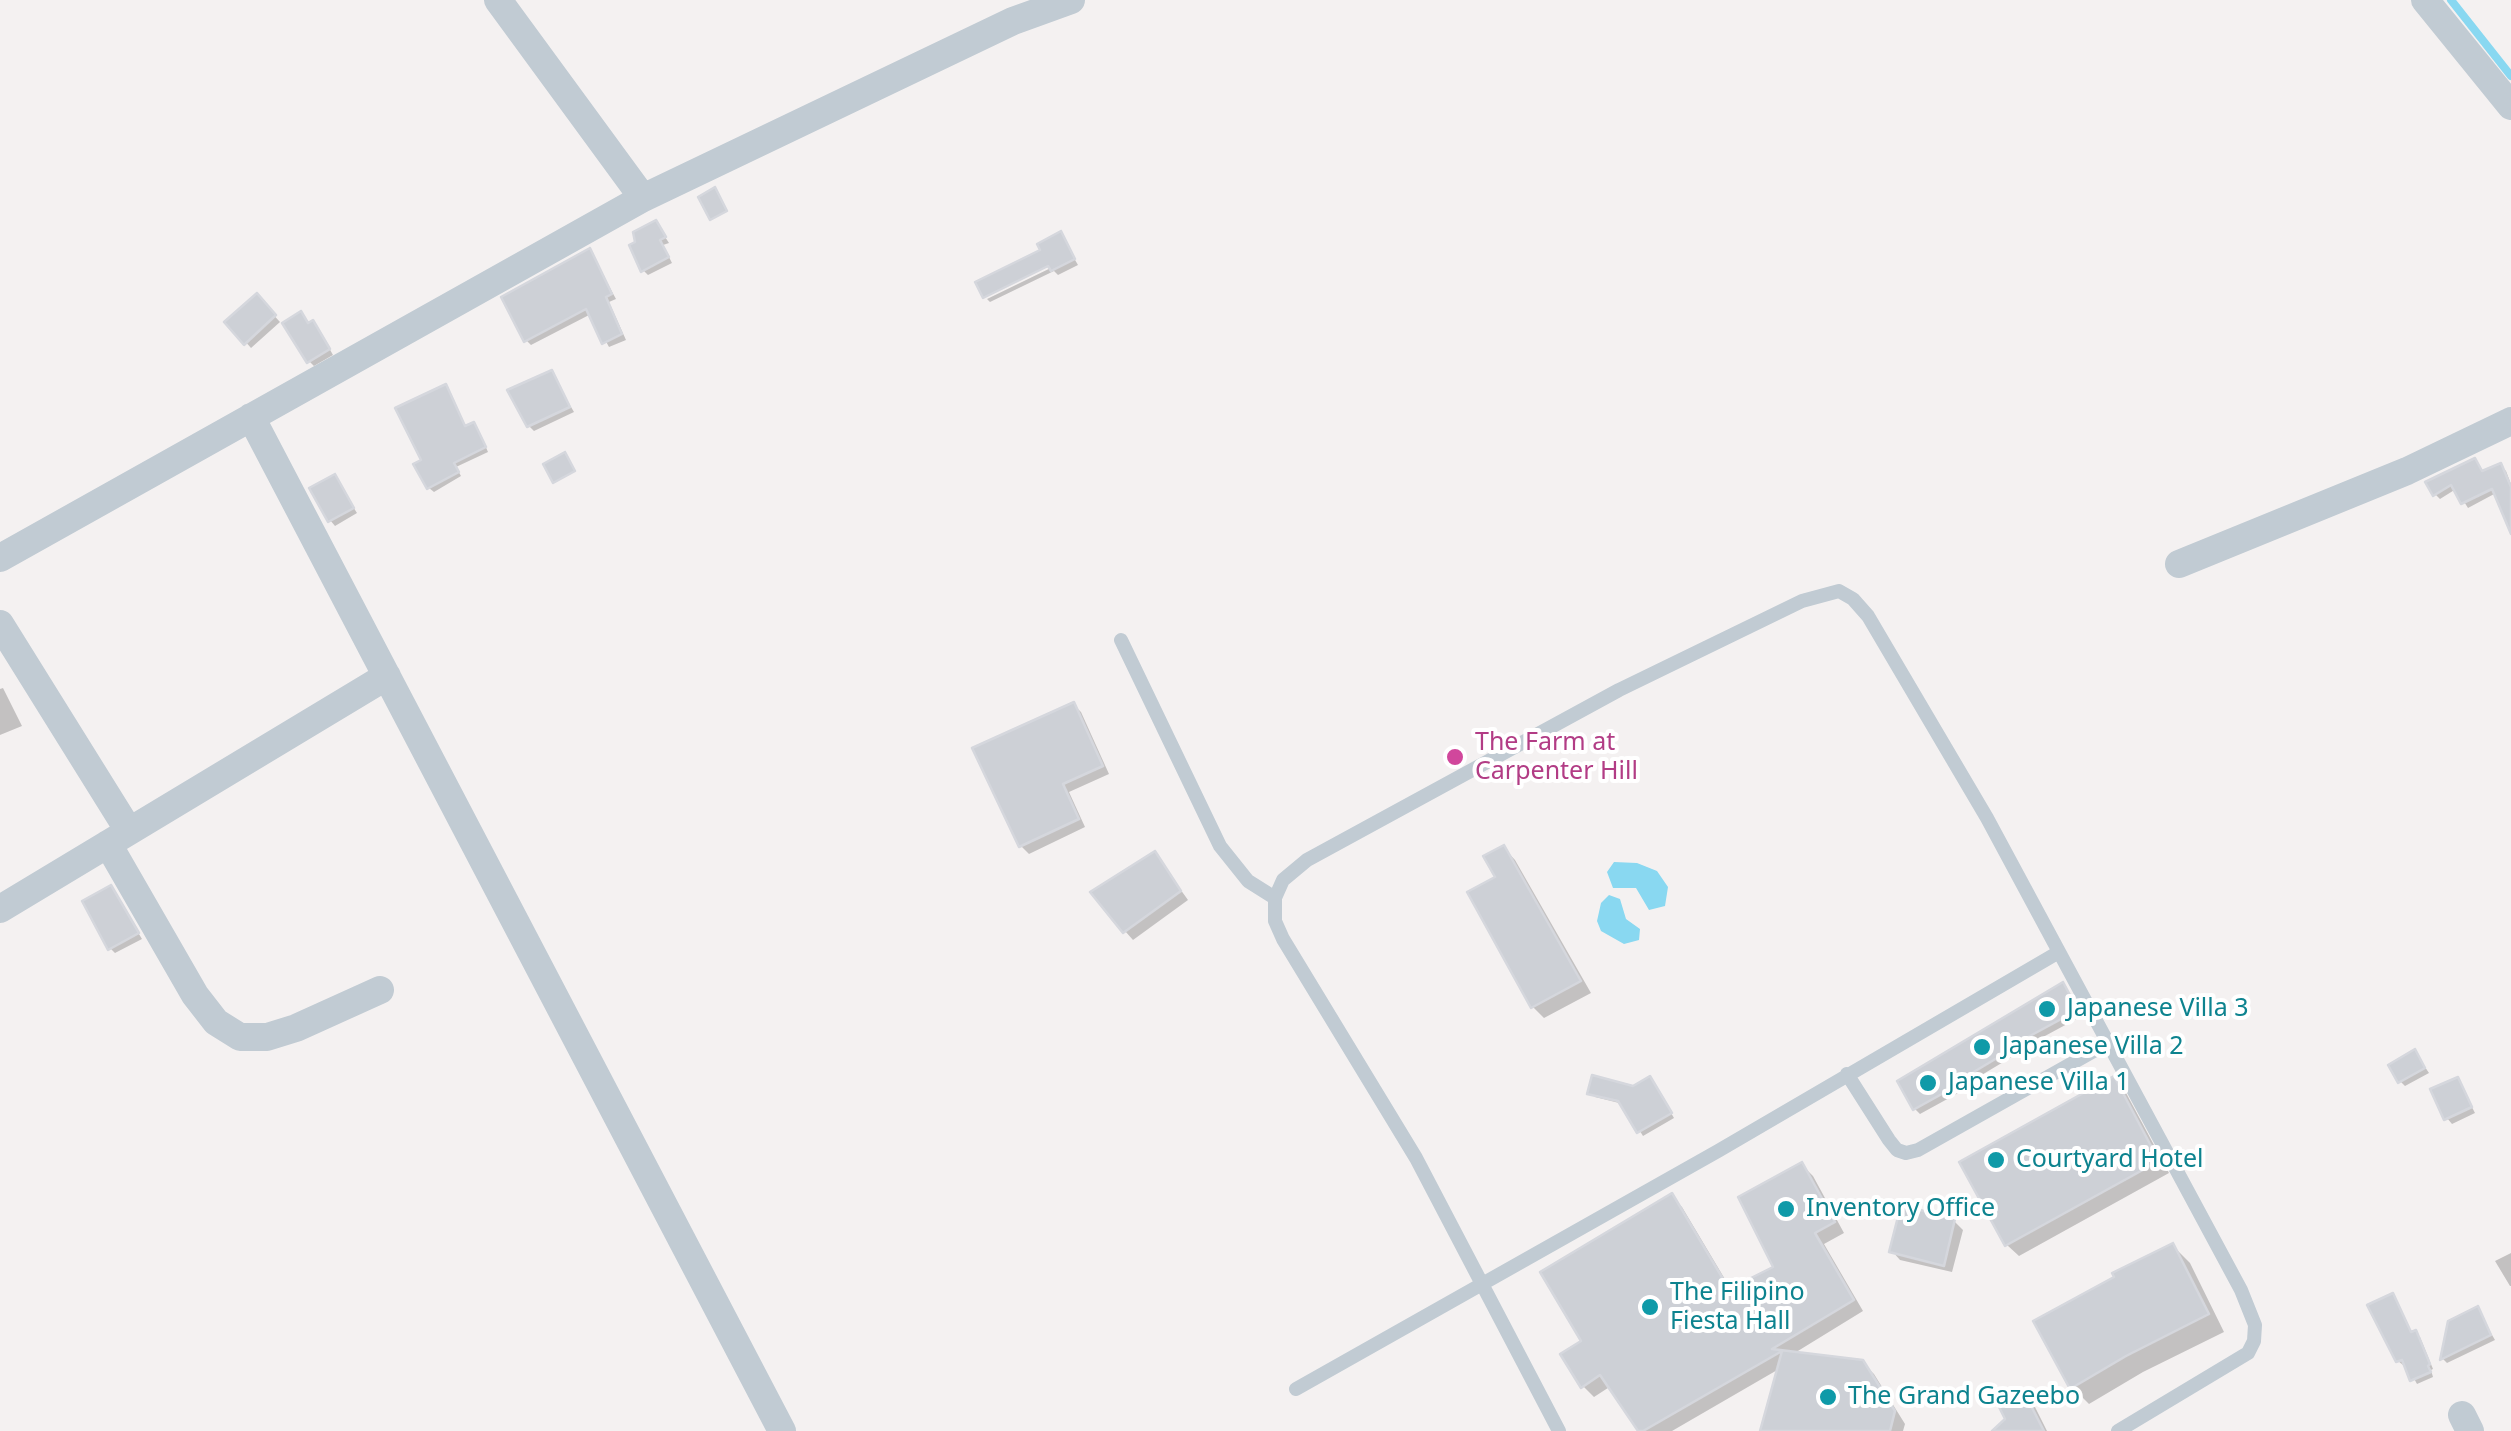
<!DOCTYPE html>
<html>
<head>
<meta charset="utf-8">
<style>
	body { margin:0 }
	canvas { display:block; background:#f4f1f1 }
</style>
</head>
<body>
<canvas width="2511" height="1431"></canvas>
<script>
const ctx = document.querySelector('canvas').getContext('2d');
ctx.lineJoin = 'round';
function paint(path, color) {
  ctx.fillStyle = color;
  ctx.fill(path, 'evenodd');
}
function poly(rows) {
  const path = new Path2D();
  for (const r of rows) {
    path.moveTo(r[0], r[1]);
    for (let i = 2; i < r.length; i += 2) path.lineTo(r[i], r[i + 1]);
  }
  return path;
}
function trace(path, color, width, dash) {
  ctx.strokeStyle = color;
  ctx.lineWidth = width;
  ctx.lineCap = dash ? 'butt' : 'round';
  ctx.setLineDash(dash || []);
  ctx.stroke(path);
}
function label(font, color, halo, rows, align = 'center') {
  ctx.font = font + ' "Noto Sans",sans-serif';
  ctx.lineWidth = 8;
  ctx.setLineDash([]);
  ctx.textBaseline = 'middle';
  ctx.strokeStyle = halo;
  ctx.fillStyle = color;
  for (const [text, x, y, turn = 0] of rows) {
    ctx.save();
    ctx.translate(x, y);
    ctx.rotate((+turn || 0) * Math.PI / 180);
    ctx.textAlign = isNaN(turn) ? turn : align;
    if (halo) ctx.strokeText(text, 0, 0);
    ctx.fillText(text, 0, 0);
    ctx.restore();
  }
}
const water = poly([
	[1614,862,1637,863,1657,871,1668,887,1665,906,1649,910,1636,888,1613,888,1607,872],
	[1609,895,1620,899,1626,919,1640,929,1639,940,1624,944,1601,931,1597,921,1601,903]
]);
const shadow = poly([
	[656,223,669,243,663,245,672,263,648,275,643,270],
	[1060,234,1078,265,1058,275,1054,271,990,302,987,299,1061,263,1043,252],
	[590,251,616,299,609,302,626,340,609,347,591,314,531,345,526,340],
	[256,296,280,322,251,348,228,322],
	[301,314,310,325,318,328,333,355,314,366,309,361],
	[551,373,574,412,534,431,529,426],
	[445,387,467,428,478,429,488,452,456,467,461,476,434,492,429,488],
	[2475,461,2484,474,2501,466,2506,471,2511,484,2511,526,2496,493,2468,508,2456,489,2440,499,2435,494],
	[334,477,357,513,335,526,330,520],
	[3,688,22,726,0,735,0,689],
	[1074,705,1081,712,1109,774,1069,792,1085,827,1029,854,1021,846],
	[1504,848,1515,860,1591,993,1544,1018,1533,1007,1498,878],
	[1155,854,1188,900,1133,940,1125,931],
	[111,888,142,939,115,953,110,948],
	[2063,985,2082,1016,2019,1050,2020,1052,1960,1088,1962,1091,1920,1114,1915,1109],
	[2415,1052,2429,1073,2405,1086,2400,1081],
	[2113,1079,2125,1091,2169,1173,2019,1256,2007,1245,1962,1163],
	[2458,1080,2475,1113,2452,1124,2447,1118],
	[1654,1084,1674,1118,1643,1136,1623,1104,1595,1097,1590,1093],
	[1802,1165,1813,1176,1844,1233,1824,1244,1863,1311,1793,1354,1862,1362,1874,1374,1905,1424,1903,1431,1762,1431,1779,1369,1672,1431,1641,1431,1611,1386,1594,1397,1583,1386,1585,1342,1671,1196,1682,1207,1732,1291,1776,1268],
	[1954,1221,1963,1230,1952,1272,1900,1260,1892,1251],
	[2173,1246,2190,1263,2224,1332,2143,1372,2089,1404,2072,1387],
	[2511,1253,2511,1286,2510,1286,2495,1261],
	[2392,1296,2412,1334,2420,1337,2433,1369,2431,1370,2433,1377,2417,1384,2406,1364,2403,1365,2398,1361],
	[2477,1309,2495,1340,2447,1363,2443,1359,2450,1323],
	[2024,1395,2034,1405,2047,1431,1995,1431,2008,1419]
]);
const stream = poly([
	[2451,0,2511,76]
]);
const building = poly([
	[715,187,727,211,710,220,698,197,715,187],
	[656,220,666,237,660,240,669,257,641,272,629,245,635,242,633,232,656,220],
	[1061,231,1075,259,1051,271,1048,266,983,298,975,282,1040,250,1037,244,1061,231],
	[590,248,612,294,606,297,622,334,602,344,586,309,524,342,501,297,590,248],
	[257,293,276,315,244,345,224,322,257,293],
	[301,311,308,323,313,320,330,349,307,363,282,323,301,311],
	[552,370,570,407,527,427,507,390,552,370],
	[446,384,465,426,474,422,486,447,454,463,459,472,427,489,413,464,421,460,395,408,446,384],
	[565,452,575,471,553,483,543,464,565,452],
	[2475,458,2482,471,2501,463,2511,487,2511,534,2492,489,2461,504,2451,485,2433,496,2425,482,2475,458],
	[335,474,354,508,328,522,309,488,335,474],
	[1074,702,1103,766,1063,784,1079,819,1019,847,972,748,1074,702],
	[1504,845,1581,981,1531,1008,1467,892,1495,877,1483,856,1504,845],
	[1155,851,1181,891,1123,933,1090,892,1155,851],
	[111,885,139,933,108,950,82,901,111,885],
	[2063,982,2078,1010,2015,1044,2017,1046,1957,1082,1958,1085,1913,1110,1897,1081,2063,982],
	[2415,1049,2425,1068,2398,1083,2388,1065,2415,1049],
	[1592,1075,1633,1086,1650,1076,1672,1113,1637,1133,1618,1101,1587,1094,1592,1075],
	[2114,1076,2159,1161,2005,1246,1959,1162,2114,1076],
	[2458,1077,2472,1107,2444,1120,2430,1089,2458,1077],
	[1802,1162,1835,1222,1815,1233,1854,1300,1772,1349,1863,1360,1895,1411,1890,1431,1760,1431,1782,1351,1643,1431,1638,1431,1600,1375,1581,1388,1560,1354,1581,1341,1540,1272,1672,1193,1729,1289,1773,1267,1738,1197,1802,1162],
	[1901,1205,1955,1219,1944,1266,1889,1252,1901,1205],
	[2173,1243,2209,1314,2126,1356,2070,1389,2033,1321,2114,1277,2112,1273,2173,1243],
	[2393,1293,2411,1332,2416,1330,2430,1364,2428,1366,2431,1372,2410,1381,2402,1360,2396,1362,2367,1305,2393,1293],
	[2478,1306,2491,1335,2440,1360,2448,1321,2478,1306],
	[2024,1392,2044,1431,1992,1431,2005,1419,1998,1405,2024,1392]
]);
const lane = poly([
	[1121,640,1220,846,1248,881,1275,898],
	[1847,1074,1889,1140,1897,1150,1906,1153,1918,1150,2108,1043],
	[1296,1389,1718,1151,2059,952],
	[1559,1431,1416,1158,1283,939,1275,921,1275,898,1283,880,1307,860,1619,690,1802,601,1839,591,1853,599,1868,616,1987,818,2241,1290,2255,1325,2254,1341,2248,1353,2118,1431]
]);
const street = poly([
	[498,0,643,198],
	[2425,0,2511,106],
	[251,417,782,1431],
	[0,558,643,198,1013,21,1071,0],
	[2179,564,2407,471,2511,421],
	[0,624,129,831],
	[108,844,195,995,216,1022,240,1037,267,1037,296,1028,380,990],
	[0,909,387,676],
	[2462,1415,2470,1431]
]);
const markers = [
	[1455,757,10,"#d1479c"],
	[2047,1009,10,"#0f9aa8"],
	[1982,1047,10,"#0f9aa8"],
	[1928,1083,10,"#0f9aa8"],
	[1996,1160,10,"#0f9aa8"],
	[1786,1209,10,"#0f9aa8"],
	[1650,1307,10,"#0f9aa8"],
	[1828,1397,10,"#0f9aa8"]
];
const hotelNames = [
	["The Farm at",1475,743],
	["Carpenter Hill",1475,772]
];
const cultureNames = [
	["Japanese Villa 3",2067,1009],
	["Japanese Villa 2",2002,1047],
	["Japanese Villa 1",1948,1083],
	["Courtyard Hotel",2016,1160],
	["Inventory Office",1806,1209],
	["The Filipino",1670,1293],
	["Fiesta Hall",1670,1322],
	["The Grand Gazeebo",1848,1397]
];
paint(water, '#89d8f1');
paint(shadow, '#0003');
trace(stream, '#89d8f1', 8);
paint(building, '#cdd0d6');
trace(building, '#d5d7dd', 2.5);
trace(lane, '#c1cbd3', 14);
trace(street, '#c1cbd3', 28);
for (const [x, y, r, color] of markers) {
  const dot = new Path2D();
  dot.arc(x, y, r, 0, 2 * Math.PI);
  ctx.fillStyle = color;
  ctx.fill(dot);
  trace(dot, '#fff', 4);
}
label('25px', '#b23c85', '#fff', hotelNames, 'left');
label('25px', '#0d838f', '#fff', cultureNames, 'left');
</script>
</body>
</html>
